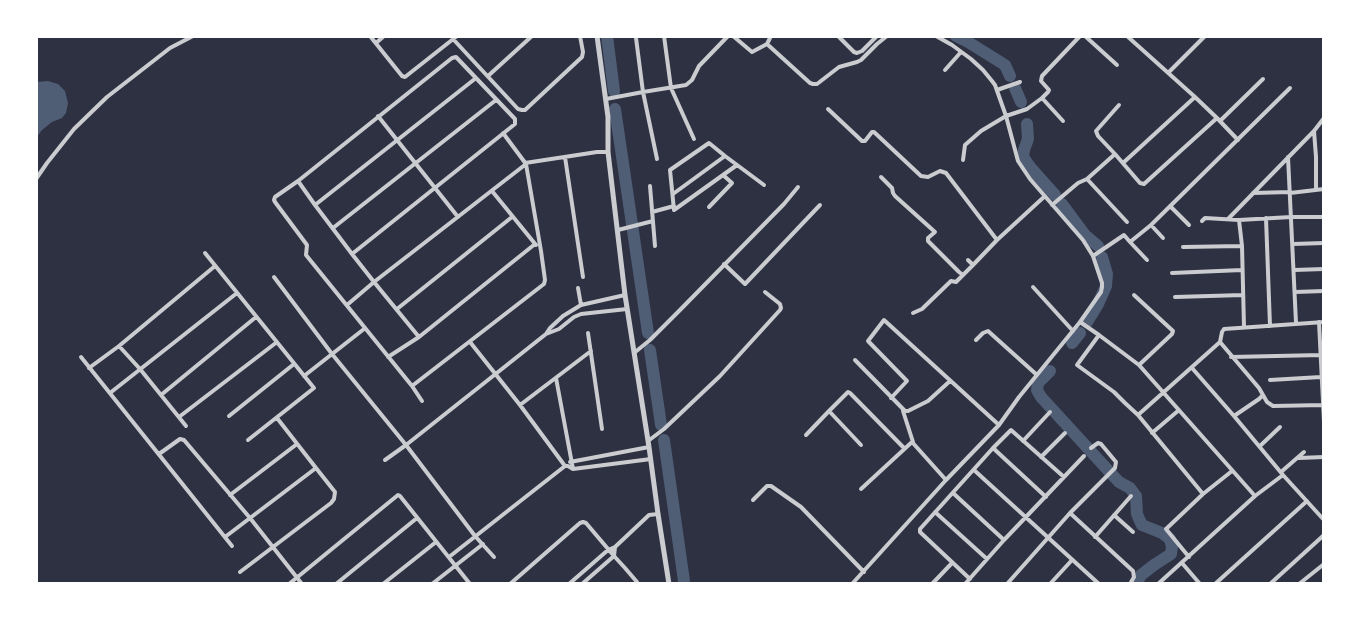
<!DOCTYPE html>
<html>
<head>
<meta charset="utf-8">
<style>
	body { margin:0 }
	#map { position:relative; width:1360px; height:620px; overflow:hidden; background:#2d3142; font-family:"Alegreya Sans",sans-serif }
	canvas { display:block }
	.frame { position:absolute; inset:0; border:38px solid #fff; pointer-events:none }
</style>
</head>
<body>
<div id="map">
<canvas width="1360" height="620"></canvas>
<div class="frame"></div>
</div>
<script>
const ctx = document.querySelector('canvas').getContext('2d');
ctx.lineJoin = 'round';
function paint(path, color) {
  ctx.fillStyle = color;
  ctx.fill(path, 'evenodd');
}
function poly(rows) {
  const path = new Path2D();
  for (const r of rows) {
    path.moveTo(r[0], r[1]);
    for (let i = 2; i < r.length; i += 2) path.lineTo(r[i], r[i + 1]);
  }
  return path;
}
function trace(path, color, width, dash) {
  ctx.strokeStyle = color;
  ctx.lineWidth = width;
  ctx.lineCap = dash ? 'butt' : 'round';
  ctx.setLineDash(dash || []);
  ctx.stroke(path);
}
const water = poly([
	[48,81,58,84,65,91,68,103,66,113,62,118,52,122,42,130,36,138,36,82]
]);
const river = poly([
	[607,36,614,91],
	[956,36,968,42,1005,65,1010,76],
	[1015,88,1021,102],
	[615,109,648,333],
	[1027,124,1028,139,1024,150,1023,157,1030,167,1055,195],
	[1062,204,1085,235,1098,246],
	[1087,322,1098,304,1106,286,1107,274,1102,257],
	[1072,343,1080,333],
	[650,350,661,425],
	[1050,371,1038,383,1037,390,1041,397,1106,468,1119,482,1130,488,1136,496,1137,514,1140,521,1142,525,1162,533,1170,539,1172,547,1171,554,1154,565,1141,575,1136,584],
	[664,440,684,581]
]);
const minor = poly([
	[370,36,402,76,405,77,457,36],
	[636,36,636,38,643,92,657,159],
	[664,36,671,88,694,139],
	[733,36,752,52,767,44,810,83,813,84,817,84,839,67,857,62,861,60,877,44,887,36],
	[838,36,854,52,857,53,862,51,877,36],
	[1085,36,1117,65],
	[453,39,518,109,522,110,525,110,582,57,583,52,580,36],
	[376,43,384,36],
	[767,44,771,36],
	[945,70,961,52],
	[1169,72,1205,36],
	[488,76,532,36],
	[997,90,1020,82],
	[1195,97,1217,118],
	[1042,98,1063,121],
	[606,99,643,92,686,85,692,80,699,66,728,36],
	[828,109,862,141,865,141,872,132,874,132,921,176,928,177,940,171,946,173,997,240],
	[378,116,458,217],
	[1220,121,1263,79],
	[1314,131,1316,157,1316,190],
	[1115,154,1098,136,1096,131,1119,105],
	[565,157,583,277],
	[1288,157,1296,323],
	[963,160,965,145,981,131,1006,116,1027,109,1042,98,1048,92,1049,90,1041,81,1042,76,1080,36],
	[525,163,597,152,608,152],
	[1123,163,1195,97,1127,36],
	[737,165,674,210,670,170,709,143,725,156,764,185],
	[881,177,892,188,893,193,895,196,935,232,928,238,928,241,959,272,963,275,973,265],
	[36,179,47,163,74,129,107,97,170,48,193,36],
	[1087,179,1127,222],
	[298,181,275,197,274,200,275,202,307,245,306,255,412,386,544,284,545,280,541,251,526,164,503,133],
	[650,186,655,246],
	[492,191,536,245],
	[1253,193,1290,192],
	[1290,193,1324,189],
	[673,194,725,156],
	[315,205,476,78],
	[1052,205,1078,183,1087,179,1115,154,1140,183,1144,184,1217,118,1238,140],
	[1170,206,1189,225],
	[709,207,732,183,723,175],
	[652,212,674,206],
	[1266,218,1270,326],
	[1228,219,1314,131,1324,118],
	[1239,220,1242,246,1244,327],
	[1202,221,1205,218,1239,220,1291,217,1324,217],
	[1151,225,1163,238],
	[333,228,496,100],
	[618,230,653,221],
	[1293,244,1324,243],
	[1183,247,1242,246],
	[205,253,314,388,248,440],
	[352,254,515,124,515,119,456,57,452,58,298,181,315,205,352,254,374,282,419,337],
	[1093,256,1124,235,1130,242],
	[968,260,973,265,997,240,1045,196],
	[1147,260,1130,242,1151,225,1290,88],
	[724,264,745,284,820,205],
	[1294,270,1324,269],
	[1172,273,1242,270],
	[274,277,332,354,406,445,475,536,494,557],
	[1033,287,1073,331],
	[578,288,581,305],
	[1295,292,1324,291],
	[1134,295,1173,331,1172,334,1139,365],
	[1175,297,1243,295],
	[347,305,374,282,526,164],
	[397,309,512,217],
	[913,313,922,309,951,281,956,282,963,275],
	[1080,322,1099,335,1139,365,1255,496],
	[1319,322,1324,422],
	[588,333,602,429],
	[546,334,550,328,563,316,581,305,625,295],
	[1099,335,1077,365,1114,392,1125,403,1138,415,1203,494,1166,529,1189,557],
	[976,340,983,333,988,331,1037,375],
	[470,342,520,405,565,466],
	[1220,342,1222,332,1224,329,1324,322],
	[1220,342,1259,388,1263,395,1259,399,1234,416],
	[119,346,140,369,186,426],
	[634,353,650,340,679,311,784,204,798,187],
	[81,357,232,546],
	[388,357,419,337,535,244],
	[1231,357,1321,355],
	[855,360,905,411,908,411,928,401,950,381],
	[89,368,119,346,215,266],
	[1192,368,1234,416,1283,475,1324,520],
	[304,376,364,329],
	[556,378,573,469],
	[1270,380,1321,377],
	[412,386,422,401],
	[110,393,237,293],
	[161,395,256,317],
	[1263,395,1267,402,1273,406,1323,405],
	[891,398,907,381,868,341,884,320,999,425],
	[520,405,591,351],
	[903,411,913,442],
	[1138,415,1220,342],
	[229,416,294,364],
	[179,417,277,342],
	[1152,433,1179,410],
	[806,435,829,411],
	[648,441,664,429,720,376,780,310,781,308,780,304,765,292],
	[1023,441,1050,412],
	[861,445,829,411,848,392,850,393,904,448],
	[1260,446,1280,427],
	[993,448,1046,497],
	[159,454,180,439,184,440,250,518,302,584],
	[1041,457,1065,433],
	[1299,458,1324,457],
	[385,460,406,445,546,334,559,329,574,317,581,314,627,309],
	[570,462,649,447],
	[974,470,1099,584],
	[1281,472,1304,452],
	[861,489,912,442,946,480],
	[953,493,1004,540],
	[1203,494,1232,471],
	[230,495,297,444],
	[753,500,767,486,771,486,801,507,864,572],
	[935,512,987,559],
	[1070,513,1133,571,1134,577,1130,584],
	[1114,515,1133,532],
	[225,537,316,468,277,418],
	[1095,537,1131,496],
	[449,557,565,466,568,466,573,469,651,459],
	[1182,563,1200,584],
	[240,572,331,503,334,499,335,492,316,468],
	[970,579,920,532,920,529,993,448,1011,430,1064,477],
	[289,584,398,495,400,496,470,584],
	[336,584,417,518],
	[383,584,436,542],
	[432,584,483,544],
	[510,584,580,523,583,522,586,523,614,556,625,568,637,582,637,584],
	[569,584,608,550,615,547,649,515,658,514],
	[582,584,614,556,615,547],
	[852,584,946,480,999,425,1019,397,1080,322,1101,292,1102,287,1102,283,1093,256,1083,240,1030,179,1018,161,1006,116,995,85,992,81,983,70,971,59,952,45,936,36],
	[932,584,952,563],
	[965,584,1004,540,1084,456],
	[1007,584,1070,513,1115,468,1116,462,1101,444,1098,443,1091,448],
	[1050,584,1072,560],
	[1158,584,1255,496,1283,475],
	[1215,584,1307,501],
	[1270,584,1324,535],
	[1299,584,1324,564]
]);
const tertiary = poly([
	[597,36,608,117,608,152,625,295,649,447,658,514,669,584]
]);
paint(water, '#4f5d75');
trace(river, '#4f5d75', 12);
trace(minor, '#caccd0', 4);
trace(tertiary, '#caccd0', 5);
</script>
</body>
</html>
